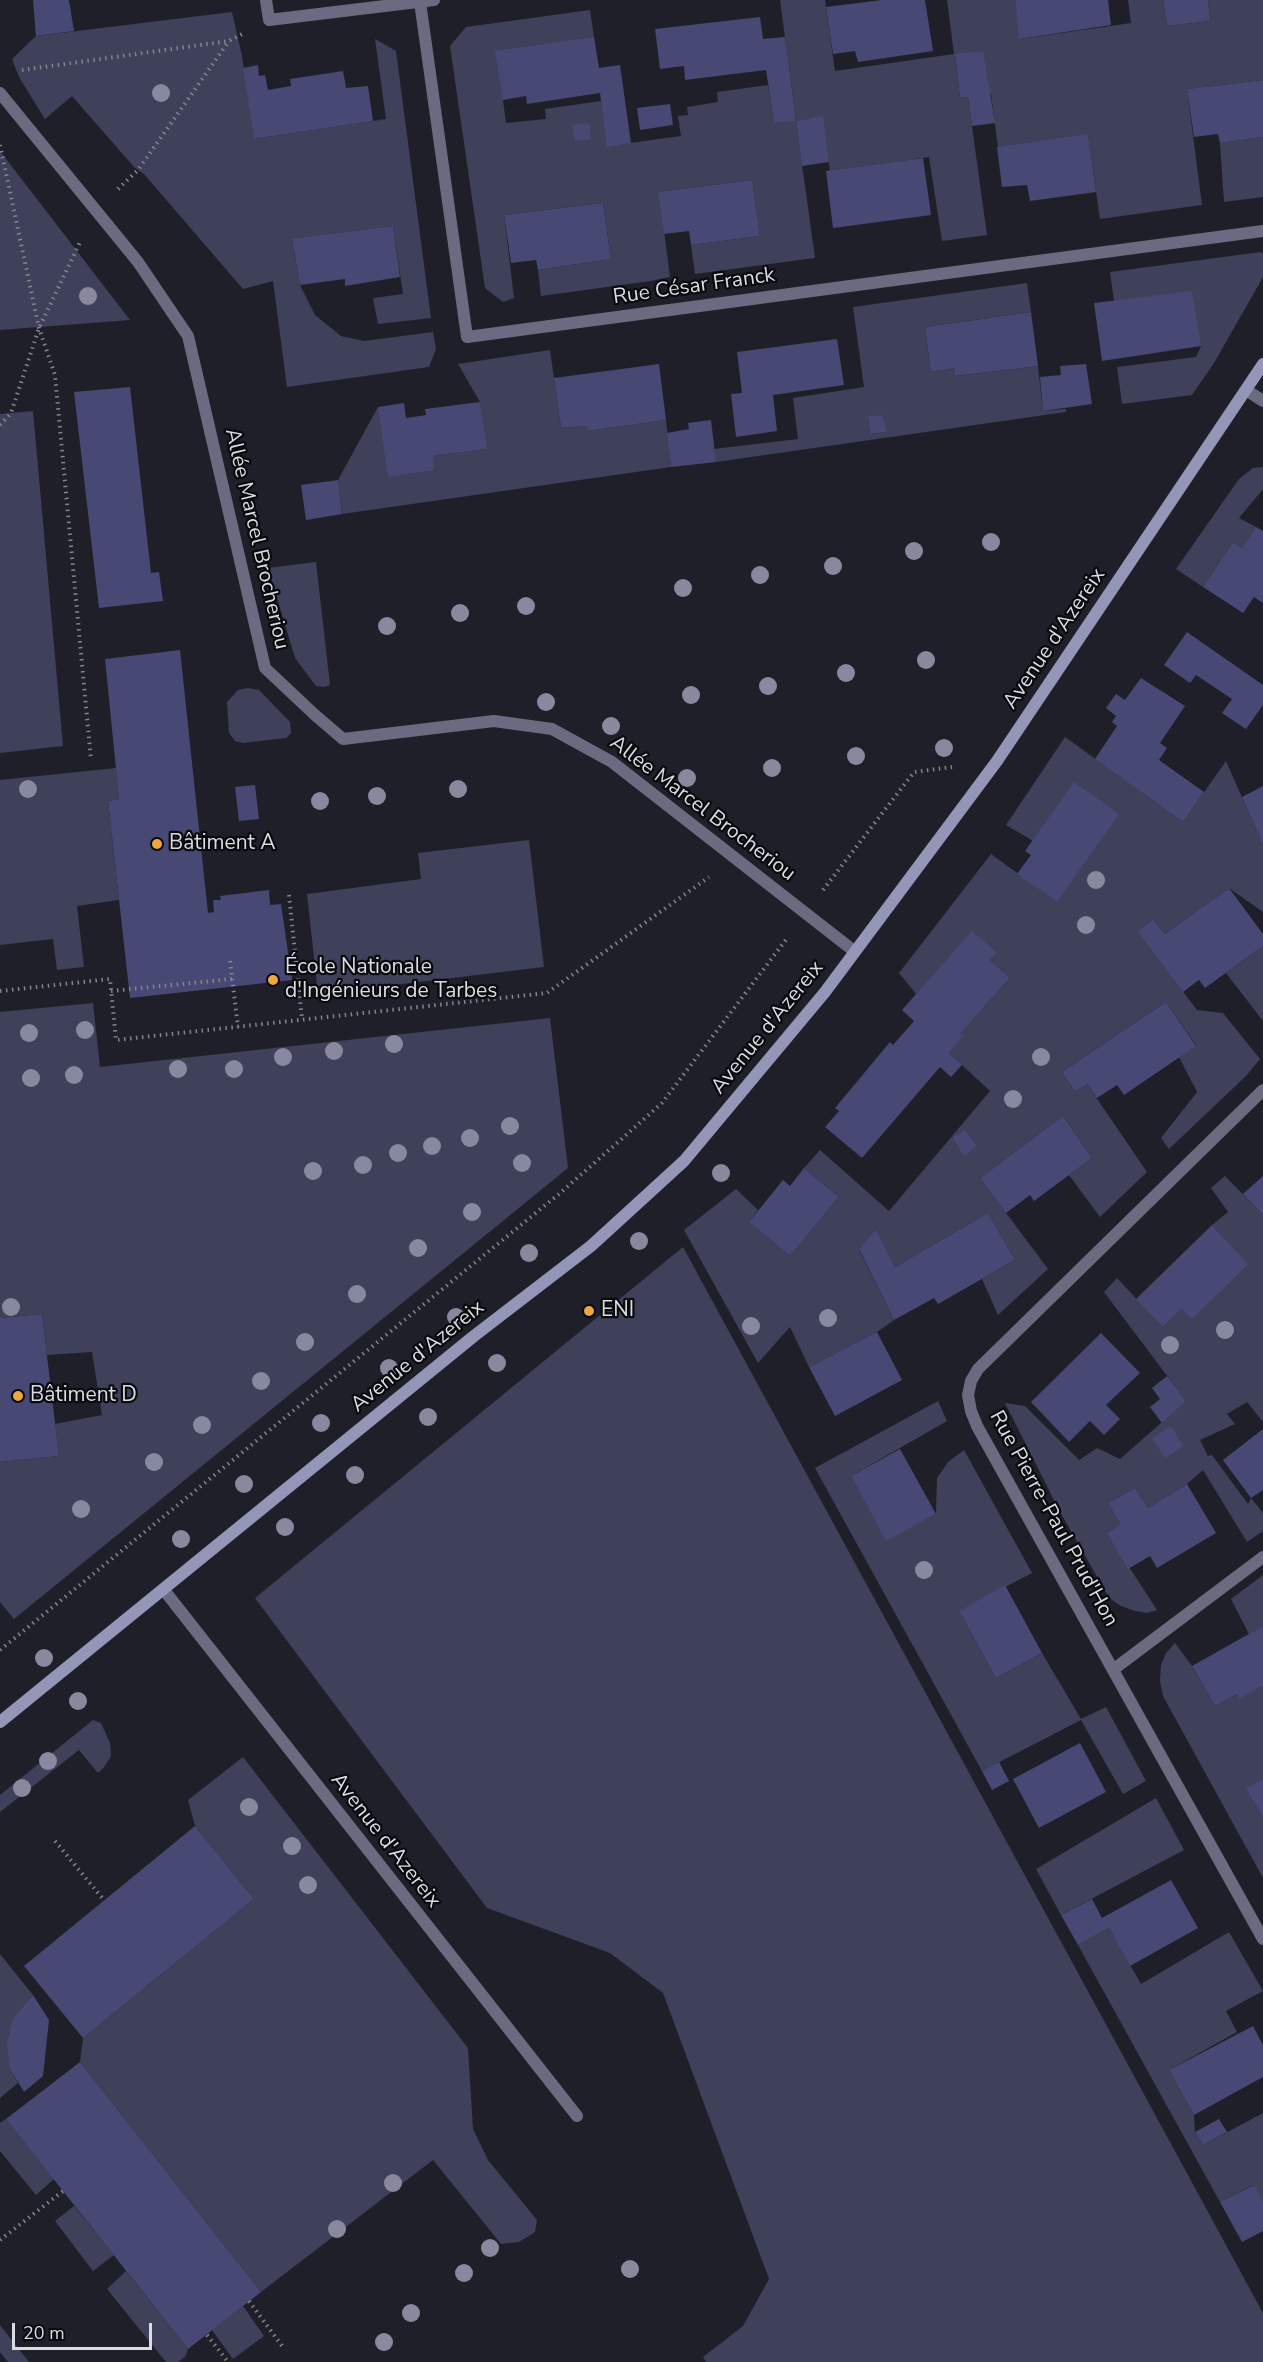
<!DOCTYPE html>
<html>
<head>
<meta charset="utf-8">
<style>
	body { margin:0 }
	#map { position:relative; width:1263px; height:2362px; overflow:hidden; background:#1f1f29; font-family:"Nunito Sans",sans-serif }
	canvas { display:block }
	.scale { position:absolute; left:12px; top:2323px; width:140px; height:27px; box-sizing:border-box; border:3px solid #dbdbe2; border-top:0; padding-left:8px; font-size:18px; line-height:21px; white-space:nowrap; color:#dbdbe2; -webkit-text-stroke:4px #090a0e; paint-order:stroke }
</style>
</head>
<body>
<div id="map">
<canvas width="1263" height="2362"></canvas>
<div class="scale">20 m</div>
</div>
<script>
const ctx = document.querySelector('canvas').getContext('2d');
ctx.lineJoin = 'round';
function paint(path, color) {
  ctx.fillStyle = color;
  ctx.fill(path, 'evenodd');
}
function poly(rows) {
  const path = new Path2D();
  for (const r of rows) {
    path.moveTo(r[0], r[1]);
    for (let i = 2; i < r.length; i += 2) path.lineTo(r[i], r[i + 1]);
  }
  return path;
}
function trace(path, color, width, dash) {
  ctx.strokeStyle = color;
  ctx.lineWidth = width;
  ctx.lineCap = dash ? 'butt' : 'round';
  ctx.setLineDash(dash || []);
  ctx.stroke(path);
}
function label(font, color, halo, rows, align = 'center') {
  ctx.font = font + ' "Nunito Sans",sans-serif';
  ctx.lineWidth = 4.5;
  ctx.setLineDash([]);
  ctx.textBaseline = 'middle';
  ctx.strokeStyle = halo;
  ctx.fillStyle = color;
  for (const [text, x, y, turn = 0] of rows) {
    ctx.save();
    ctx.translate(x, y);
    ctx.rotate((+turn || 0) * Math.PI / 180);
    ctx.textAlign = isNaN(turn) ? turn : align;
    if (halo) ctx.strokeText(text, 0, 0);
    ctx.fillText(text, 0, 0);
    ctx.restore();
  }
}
const green = poly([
	[780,0,825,0,835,71,954,54,947,0,1015,0,1020,39,1131,23,1128,0,1163,0,1167,26,1210,21,1208,0,1263,0,1263,80,1187,89,1202,205,1100,219,1088,135,998,147,991,94,988,94,982,51,955,55,960,98,968,97,987,235,942,241,929,157,830,171,822,117,796,121,815,258,695,274,691,245,760,236,752,180,659,192,670,277,651,281,541,296,538,270,611,259,603,203,504,215,514,298,503,302,485,288,450,46,466,27,590,10,594,37,503,100,506,123,546,119,545,109,601,101,608,146,681,136,678,116,688,115,687,107,718,102,717,92,768,85,774,123,796,120],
	[232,12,242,56,254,139,386,119,375,39,396,51,431,318,378,324,373,298,403,294,393,226,292,240,300,285,315,315,341,336,364,341,433,332,436,349,429,367,287,387,273,281,243,289,144,174,134,167,72,96,45,119,19,77,12,59,36,36],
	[1263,137,1263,197,1224,202,1220,143],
	[0,151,130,320,0,330],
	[1261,252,1263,254,1263,277,1214,363,1192,395,1122,404,1117,367,1196,357,1201,346,1114,301,1110,272],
	[1027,283,1031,312,925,327,931,372,955,368,956,376,1038,366,1043,411,1066,409,1066,412,716,462,714,449,798,439,793,398,864,387,853,307],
	[883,415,885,432,870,434,868,417],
	[550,350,561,428,586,426,587,431,666,420,671,467,342,514,338,480,378,407,433,456,486,449,480,402,458,364],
	[33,411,63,746,0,753,0,414],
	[1263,467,1263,489,1239,518,1256,527,1242,548,1233,542,1203,587,1176,569,1239,479,1253,468],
	[316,562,330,685,324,687,316,686,295,658,268,568],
	[248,688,259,690,290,722,291,733,286,738,243,743,235,741,229,733,227,702,238,690],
	[1065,737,1183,822,1226,761,1263,845,1263,912,1229,888,1165,934,1153,919,1137,931,1197,1010,1223,1013,1260,1059,1246,1076,1169,1149,1161,1138,1197,1092,1179,1057,1196,1045,1166,1002,1062,1072,1075,1092,1087,1084,1147,1172,1100,1217,1069,1175,1092,1158,1063,1116,980,1178,1048,1269,998,1315,982,1279,1015,1260,988,1213,895,1267,876,1229,859,1250,894,1320,877,1332,809,1367,790,1327,758,1363,684,1230,736,1189,758,1210,749,1222,790,1256,839,1197,804,1168,820,1150,889,1211,990,1091,949,1053,960,1034,1010,978,990,960,996,953,916,994,899,973,991,854,1057,902,1033,841,1006,825],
	[965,1129,977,1146,964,1155,952,1138],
	[116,768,119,799,108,801,119,900,77,906,84,967,57,970,53,939,0,945,0,780],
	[529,840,544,967,318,994,307,894,421,879,418,853],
	[1263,946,1263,1021,1226,973],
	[93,1003,100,1067,550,1018,568,1168,14,1619,0,1602,0,1462,59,1456,55,1424,102,1415,92,1352,47,1355,42,1314,0,1318,0,1012],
	[1225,1176,1263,1215,1263,1422,1247,1402,1227,1414,1235,1424,1200,1440,1208,1456,1212,1455,1248,1504,1251,1498,1263,1513,1263,1531,1247,1542,1203,1470,1187,1484,1148,1508,1135,1488,1108,1503,1120,1524,1107,1533,1157,1610,1147,1613,1135,1611,1121,1606,1109,1598,1059,1510,1005,1403,1025,1406,1079,1460,1097,1448,1120,1459,1186,1401,1104,1292,1117,1278,1163,1327,1181,1309,1192,1320,1249,1264,1212,1225,1228,1212,1211,1188],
	[683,1247,1263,2313,1263,2362,706,2362,703,2357,743,2326,769,2279,663,1993,610,1953,487,1908,255,1598],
	[938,1401,947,1421,851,1476,886,1540,936,1514,937,1478,948,1462,964,1450,1032,1573,959,1611,996,1678,1042,1653,1081,1719,1106,1707,1146,1781,1123,1794,1081,1720,982,1771,815,1468],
	[1263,1575,1263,1626,1249,1634,1231,1599],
	[1175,1643,1192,1666,1215,1706,1237,1694,1239,1698,1263,1686,1263,1779,1247,1788,1263,1817,1263,1878,1163,1696,1160,1681,1161,1665,1166,1653],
	[93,1720,101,1723,110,1743,111,1756,104,1767,98,1773,79,1750,0,1812,0,1795],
	[243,1757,468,2048,473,2129,488,2160,537,2220,535,2232,519,2242,501,2244,433,2160,261,2292,80,2062,83,2038,254,1899,195,1826,188,1800],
	[1156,1798,1184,1850,1061,1915,1036,1869],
	[1109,1928,1141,1984,1229,1932,1263,1991,1226,2011,1237,2032,1169,2070,1194,2115,1195,2132,1203,2145,1263,2113,1263,2201,1253,2185,1220,2202,1078,1945],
	[0,1954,33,1995,10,2069,18,2083,0,2098],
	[6,2119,54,2179,36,2195,0,2151,0,2123],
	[74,2206,114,2255,93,2271,55,2221],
	[126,2271,188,2349,185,2357,178,2362,166,2362,107,2289],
	[243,2306,264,2336,233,2359,212,2330],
	[0,2325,29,2362,8,2362,0,2352]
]);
const building = poly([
	[33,0,69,0,74,31,36,36],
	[882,0,925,0,933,51,858,62,855,51,833,54,826,7],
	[1015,0,1108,0,1111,25,1019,39],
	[1163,0,1208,0,1210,21,1167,26],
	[760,17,763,39,785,37,796,121,774,123,766,70,685,80,684,66,660,69,655,29],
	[594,37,599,68,620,65,631,143,607,147,600,93,527,104,526,96,503,100,495,51],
	[983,51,995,123,972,126,968,97,960,98,955,54],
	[258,65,259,76,265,75,268,90,291,86,290,79,343,71,346,88,368,86,373,121,254,139,243,68],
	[1263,80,1263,137,1220,143,1218,134,1194,137,1187,89],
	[670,104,673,125,640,130,637,108],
	[823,116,829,162,802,166,796,121],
	[589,123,591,139,575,141,572,125],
	[1088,134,1096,192,1030,201,1027,185,1002,187,997,147],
	[923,158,931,215,833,228,826,171],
	[752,180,760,236,691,245,689,231,664,234,658,192],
	[603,203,611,259,538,270,536,260,511,263,504,215],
	[393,226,400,277,345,286,345,279,300,285,292,239],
	[1192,291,1201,346,1102,361,1094,303],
	[1031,312,1038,366,955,376,955,368,931,372,925,327],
	[837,339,844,385,773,395,777,431,736,437,731,394,742,393,737,352],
	[659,364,666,420,587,431,586,426,561,428,554,378],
	[1086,364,1092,404,1043,411,1040,377,1061,375,1060,366],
	[130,387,151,573,159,572,163,601,99,608,74,392],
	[480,402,487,449,433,456,434,470,388,477,378,407,404,403,406,418,426,415,425,409],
	[883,415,886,432,870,434,868,416],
	[711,420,716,462,671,467,667,433,689,429,688,423],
	[338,480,342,514,306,520,301,485],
	[1256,527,1263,531,1263,603,1254,597,1243,613,1203,587,1233,542,1242,548],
	[1187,632,1263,685,1263,705,1246,729,1222,713,1232,699,1196,675,1190,683,1164,665],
	[180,650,208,913,214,912,213,900,221,900,220,896,269,890,270,905,281,904,292,980,130,998,108,801,119,799,105,659],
	[1141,678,1185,706,1160,743,1167,748,1159,760,1204,792,1183,822,1095,759,1117,726,1112,722,1116,716,1106,708,1116,694,1125,700],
	[1074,782,1119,814,1057,902,1017,874,1031,855,1025,851],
	[255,785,259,819,239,821,235,787],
	[1263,786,1263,845,1242,797],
	[1229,888,1263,934,1263,946,1205,988,1199,980,1183,992,1137,931,1153,919,1165,934],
	[972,931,997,953,990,960,1010,978,960,1034,963,1036,949,1053,962,1065,951,1077,940,1067,862,1158,825,1127,839,1111,835,1108,890,1042,893,1045,914,1021,902,1010],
	[1166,1002,1196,1046,1124,1095,1117,1085,1097,1098,1087,1084,1075,1092,1062,1072],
	[1063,1116,1092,1158,1034,1201,1030,1195,1006,1213,980,1178],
	[965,1129,977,1146,964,1156,952,1138],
	[804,1168,839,1197,790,1256,749,1222,783,1180,790,1186],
	[1263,1176,1263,1215,1243,1194],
	[988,1213,1015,1260,938,1304,934,1298,894,1320,859,1249,876,1229,895,1267],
	[1212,1225,1249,1264,1192,1320,1181,1309,1163,1327,1136,1299],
	[42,1314,59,1456,0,1462,0,1318],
	[877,1332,902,1380,835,1416,809,1367],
	[1101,1333,1140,1373,1106,1405,1120,1419,1104,1435,1090,1421,1069,1442,1031,1402],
	[1167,1376,1186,1401,1162,1423,1150,1407,1160,1399,1152,1388],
	[1171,1426,1183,1446,1165,1458,1152,1438],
	[1263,1429,1263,1490,1251,1498,1223,1460],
	[900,1449,936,1514,886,1541,851,1476],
	[1187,1484,1216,1533,1157,1568,1150,1556,1128,1569,1107,1533,1120,1524,1108,1503,1135,1488,1148,1508],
	[1005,1585,1042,1653,996,1678,959,1611],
	[1263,1626,1263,1686,1239,1699,1237,1694,1215,1706,1192,1666],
	[1080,1743,1106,1792,1039,1828,1013,1779],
	[999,1762,1009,1781,992,1790,982,1771],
	[1263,1779,1263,1817,1246,1788],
	[195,1826,254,1899,83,2038,24,1966],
	[1171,1880,1198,1928,1130,1966,1109,1928,1078,1945,1061,1915,1092,1899,1102,1918],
	[33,1995,49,2020,43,2076,24,2092,10,2069,7,2044,13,2019],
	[1253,2026,1263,2045,1263,2077,1194,2115,1169,2070],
	[80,2062,261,2292,188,2349,6,2119],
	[1219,2119,1227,2132,1203,2145,1195,2132],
	[1254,2185,1263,2201,1263,2231,1242,2242,1220,2202]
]);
const path = poly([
	[22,70,229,41,244,33],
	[0,145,39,328,55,375,91,760],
	[118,189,138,170,229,41],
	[0,425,11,413,39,328,81,240],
	[823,890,914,772,952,767],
	[289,895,302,1019],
	[230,961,238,1027],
	[0,991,110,979,116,1040,547,993,709,877],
	[111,991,232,979],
	[0,1650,559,1194,617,1143,662,1103,788,937],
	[55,1841,104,1900],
	[0,2240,63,2191],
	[249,2301,282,2346],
	[207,2335,228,2362]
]);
const lane = poly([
	[0,93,138,262,171,311]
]);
const street = poly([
	[266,0,269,20,434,0],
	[420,2,467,337,1263,231],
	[171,311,188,336,265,668,315,715,343,739,494,721,552,729,612,762,854,951],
	[1246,390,1263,401],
	[1263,1090,978,1369,971,1381,968,1395,971,1411,977,1426,1263,1939],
	[164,1590,577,2116],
	[1114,1669,1263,1557]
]);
const secondary = poly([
	[0,1722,474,1336,591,1246,684,1161,825,992,997,761,1263,364]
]);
const trees = [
	[161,93],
	[88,296],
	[991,542],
	[914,551],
	[833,566],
	[760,575],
	[683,588],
	[526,606],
	[460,613],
	[387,626],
	[926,660],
	[846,673],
	[768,686],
	[691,695],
	[546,702],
	[611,726],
	[944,748],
	[856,756],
	[772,768],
	[687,778],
	[28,789],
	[458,789],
	[377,796],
	[320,801],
	[1096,880],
	[1086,925],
	[85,1030],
	[29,1033],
	[394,1044],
	[334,1051],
	[283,1057],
	[1041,1057],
	[178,1069],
	[234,1069],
	[74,1075],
	[31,1078],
	[1013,1099],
	[510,1126],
	[470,1138],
	[432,1146],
	[398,1153],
	[522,1163],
	[363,1165],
	[313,1171],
	[721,1173],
	[472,1212],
	[639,1241],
	[418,1248],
	[529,1253],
	[357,1294],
	[11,1307],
	[456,1317],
	[828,1318],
	[751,1326],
	[1225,1330],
	[305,1342],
	[1170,1345],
	[497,1363],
	[389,1368],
	[261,1381],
	[428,1417],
	[321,1423],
	[202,1425],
	[154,1462],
	[355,1475],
	[244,1484],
	[81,1509],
	[285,1527],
	[181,1539],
	[924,1570],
	[44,1658],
	[78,1701],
	[48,1761],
	[22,1788],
	[249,1807],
	[292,1846],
	[308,1885],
	[393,2183],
	[337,2229],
	[490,2248],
	[630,2269],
	[464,2273],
	[411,2313],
	[384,2342]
];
const markers = [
	[157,844,6,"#eea73d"],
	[273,980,6,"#eea73d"],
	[589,1311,6,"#eea73d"],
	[18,1396,6,"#eea73d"]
];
const streetNames = [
	["Rue César Franck",694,287,-8],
	["Allée Marcel Brocheriou",256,539,77],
	["Avenue d'Azereix",1055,639,-56],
	["Allée Marcel Brocheriou",702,809,37],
	["Avenue d'Azereix",768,1028,-51],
	["Avenue d'Azereix",418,1357,-39],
	["Rue Pierre-Paul Prud'Hon",1053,1519,61],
	["Avenue d'Azereix",385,1841,52]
];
const poiNames = [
	["Bâtiment A",169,844],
	["École Nationale",285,968],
	["d'Ingénieurs de Tarbes",285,992],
	["ENI",601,1311],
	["Bâtiment D",30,1396]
];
paint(green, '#3f405a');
paint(building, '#484874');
trace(path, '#84848d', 4, [1.5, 4.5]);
trace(lane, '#6a6b80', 12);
trace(street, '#6a6b80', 12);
trace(secondary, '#9496b8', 12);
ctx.fillStyle = '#88899e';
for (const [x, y] of trees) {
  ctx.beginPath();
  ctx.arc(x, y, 9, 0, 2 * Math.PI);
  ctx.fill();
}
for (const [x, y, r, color] of markers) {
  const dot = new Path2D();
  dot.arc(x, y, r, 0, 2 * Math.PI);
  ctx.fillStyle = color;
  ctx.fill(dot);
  trace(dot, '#090a0e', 2);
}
label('21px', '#dbdbe2', '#090a0e', streetNames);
label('21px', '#dbdbe2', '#090a0e', poiNames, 'left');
</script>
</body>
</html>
